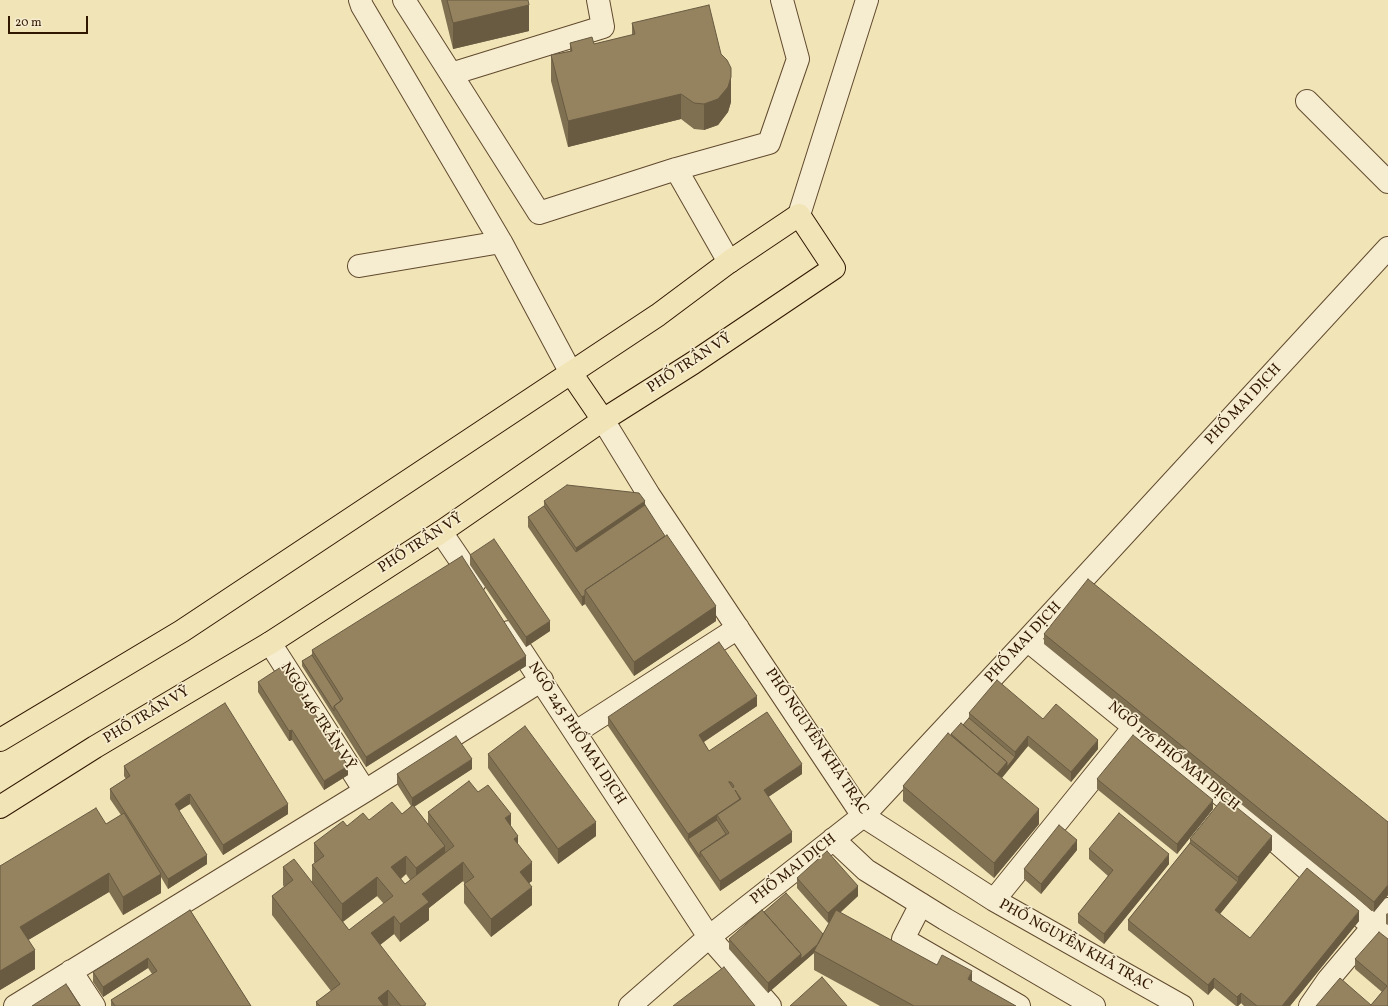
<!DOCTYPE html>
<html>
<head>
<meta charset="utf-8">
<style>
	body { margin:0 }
	#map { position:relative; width:1388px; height:1006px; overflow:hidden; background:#f1e4b7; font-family:Vollkorn,serif }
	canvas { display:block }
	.scale { position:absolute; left:8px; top:16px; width:80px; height:18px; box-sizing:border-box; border:2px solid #311700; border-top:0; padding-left:5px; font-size:12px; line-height:14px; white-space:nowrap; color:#311700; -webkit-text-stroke:3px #f6edd0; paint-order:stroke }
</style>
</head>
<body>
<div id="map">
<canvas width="1388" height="1006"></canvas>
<div class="scale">20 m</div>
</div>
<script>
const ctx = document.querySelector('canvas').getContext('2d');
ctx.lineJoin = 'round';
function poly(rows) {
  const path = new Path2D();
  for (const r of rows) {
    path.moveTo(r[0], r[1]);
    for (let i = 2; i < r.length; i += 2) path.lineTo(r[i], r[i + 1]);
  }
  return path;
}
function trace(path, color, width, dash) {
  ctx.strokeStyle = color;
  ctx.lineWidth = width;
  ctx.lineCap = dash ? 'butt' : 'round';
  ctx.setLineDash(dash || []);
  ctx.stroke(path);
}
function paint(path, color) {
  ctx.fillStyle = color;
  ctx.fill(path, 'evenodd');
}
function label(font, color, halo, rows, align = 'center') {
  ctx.font = font + ' Vollkorn,serif';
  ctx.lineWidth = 3.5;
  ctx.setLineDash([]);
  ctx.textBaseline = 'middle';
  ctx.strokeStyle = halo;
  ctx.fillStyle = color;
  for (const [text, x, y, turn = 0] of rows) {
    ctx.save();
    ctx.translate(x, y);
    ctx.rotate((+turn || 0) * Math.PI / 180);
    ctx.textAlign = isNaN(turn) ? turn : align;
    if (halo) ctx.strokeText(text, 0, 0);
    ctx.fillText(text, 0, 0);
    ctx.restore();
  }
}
const minor = poly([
	[360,0,362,6,501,242,571,373],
	[404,0,451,74],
	[598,0,603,27,451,74,539,213,676,169,769,143,798,59,782,0],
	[1307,101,1388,182],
	[676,169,729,262],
	[799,215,867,0],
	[359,266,501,242],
	[603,420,649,495,863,816,994,900,1182,1006],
	[441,532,475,582],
	[509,632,709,937,770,1006],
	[1027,640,1134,727,1234,805,1388,940],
	[270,643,365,791],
	[576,732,738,628],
	[833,839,866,870,945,919,1094,1006],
	[994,900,1134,727],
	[921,904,903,939,1019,1006],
	[71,971,94,1006],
	[15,1006,365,791,542,680],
	[630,1006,709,937,863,816,1027,640,1388,248],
	[1310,1006,1328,980,1388,909]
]);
const major = poly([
	[571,373,603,420],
	[0,740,182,631,658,315,729,262,799,215,834,268,693,363,603,420,441,532,270,643,95,747,0,807]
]);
const wall = poly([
	[441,0,528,0,529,31,453,49],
	[632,23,731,102,728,112,718,125,704,130,694,129,681,119,568,147,551,81,551,55,570,51,570,43,594,44,632,35],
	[544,501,645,505,716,621,634,676,585,604,582,606,528,527,528,517,544,506],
	[470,555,550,631,526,647,470,565],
	[1044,634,1388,822,1388,895,1374,912,1044,644],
	[312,650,526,666,366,767,302,666,302,661,312,655],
	[258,682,348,775,324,790,292,740,289,741,258,692],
	[757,706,704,742,709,751,802,774,768,797,792,842,720,891,688,844,688,843,688,844,608,726,608,717],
	[969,713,1043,719,1098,749,1071,782,1028,746,1002,778,1039,824,994,878,903,801,903,786,951,734,963,725,969,718],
	[488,754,596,836,558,864,488,768],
	[124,766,288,814,223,855,190,804,187,805,179,811,207,864,168,889,161,877,161,893,123,915,109,892,28,940,35,969,0,990,0,866,106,824,121,815,110,799,110,789,126,779,124,776],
	[472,769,414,807,428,824,428,812,478,792,511,826,532,881,529,883,532,905,491,937,464,903,464,884,465,884,463,881,429,908,429,920,400,942,394,934,380,945,426,1006,316,1006,316,1002,331,991,272,915,272,896,284,887,283,885,283,867,312,883,312,865,315,863,314,862,314,843,347,826,369,820,402,814,411,806,397,784,397,774],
	[406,874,410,880,405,884,401,879],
	[377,896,384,904,349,930,343,922],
	[1097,779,1213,809,1177,854,1097,789],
	[1190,839,1272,850,1220,914,1250,938,1359,921,1290,1006,1244,1006,1241,1003,1238,1006,1236,1006,1214,988,1208,995,1128,930,1128,920,1190,843],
	[1089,849,1169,864,1104,944,1078,923,1078,914,1108,876,1089,859],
	[1077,850,1041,894,1024,879,1024,869],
	[797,878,858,896,840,913,937,965,972,982,1016,1006,880,1006,814,970,814,953,768,993,729,949,729,939,764,912,823,934,830,921,828,923,797,888],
	[190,910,251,1006,111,1006,111,1000,152,974,148,968,103,997,93,982,93,972],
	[1388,913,1388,925,1386,924,1386,914],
	[1388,939,1388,1006,1371,1005,1382,992,1355,969,1355,959]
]);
const shadedWall = poly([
	[529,5,529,31,453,49,453,23],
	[731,77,731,102,728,112,718,125,704,130,704,104],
	[681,94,681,119,568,147,568,121],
	[645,501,645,515,576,562,576,548],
	[585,595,585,604,582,606,582,597],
	[716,606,716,621,634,676,634,662],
	[550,621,550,631,526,647,526,637],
	[526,656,526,666,366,767,366,757],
	[757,696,757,706,699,745,699,735],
	[292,730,292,740,289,741,289,731],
	[1028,736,1028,746,995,786,995,776,1007,762,1015,757,1015,752],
	[1098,740,1098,749,1071,782,1071,772],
	[472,759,472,769,412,808,412,798],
	[802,764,802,774,764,800,764,790],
	[348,766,348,775,324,790,324,781],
	[190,794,190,804,175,813,175,804],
	[740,799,740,808,717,815,717,824,688,839,688,844,688,834],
	[1213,800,1213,809,1177,854,1177,844],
	[288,804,288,814,223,855,223,845],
	[1039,809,1039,824,994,878,994,863],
	[511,814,511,832,505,818],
	[596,822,596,836,558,864,558,849],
	[792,832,792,842,720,891,720,881],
	[518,836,518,854,514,839],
	[1272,836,1272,850,1215,920,1215,910,1238,882,1238,877],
	[1077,840,1077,850,1041,894,1041,884],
	[445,846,445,865,416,887,416,868],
	[1169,854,1169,864,1104,944,1104,934],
	[207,855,207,864,168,889,168,879],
	[406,856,406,874,391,886,391,867],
	[463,862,463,881,429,908,429,920,400,942,400,924,422,894],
	[532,862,532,881,520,890,520,872],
	[109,873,109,892,20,945,20,927],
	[161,874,161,893,123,915,123,897],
	[377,877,377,896,342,922,342,904],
	[1388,885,1388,895,1374,912,1374,902],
	[858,886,858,896,828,923,828,913],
	[532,887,532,905,491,937,491,919],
	[1359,911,1359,921,1290,1006,1282,1006],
	[394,916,394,934,371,952,371,933],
	[826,937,814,951,814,953,768,993,768,983,801,954],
	[35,950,35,969,0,990,0,971],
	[148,958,148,968,103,997,103,987],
	[972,971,972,990,968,979],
	[1214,978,1214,988,1208,995,1208,985],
	[388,990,388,1006,378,1006,378,998],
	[1241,993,1241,1003,1238,1006,1237,1006,1237,997]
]);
const building = poly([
	[447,0,528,0,529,5,453,23,447,0],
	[709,5,721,54,727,60,731,68,731,77,728,87,718,99,704,104,694,103,681,94,568,121,551,55,572,51,570,43,592,37,594,44,635,34,632,23,709,5],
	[567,485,639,493,645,501,576,548,544,501,567,485],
	[645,505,665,536,585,590,585,595,582,597,528,517,544,506,576,552,645,505],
	[667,535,716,606,634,662,585,590,667,535],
	[494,539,550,621,526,637,470,555,494,539],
	[462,556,526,656,366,757,334,706,343,699,312,650,462,556],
	[1088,579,1388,822,1388,885,1374,902,1044,634,1088,579],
	[719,642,757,696,699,735,709,751,767,712,802,764,764,790,792,832,720,881,700,852,729,833,717,815,741,799,735,790,740,799,688,834,608,717,719,642],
	[729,782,731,782,734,786,733,788,729,782],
	[312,655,341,701,334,706,334,711,302,661,312,655],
	[284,665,348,766,324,781,292,730,289,731,258,682,284,665],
	[997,680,1043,719,1056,704,1098,740,1071,772,1028,736,1015,752,969,713,997,680],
	[225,703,288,804,223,845,190,794,187,795,175,804,207,855,168,879,110,789,130,776,124,766,225,703],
	[969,718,1015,757,1007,767,1007,762,963,725,969,718],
	[961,723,1007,762,997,774,951,734,961,723],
	[525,726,596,822,558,849,488,754,525,726],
	[948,733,1039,809,994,863,903,786,948,733],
	[1133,735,1213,800,1177,844,1097,779,1133,735],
	[456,736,472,759,412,798,397,774,456,736],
	[469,781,478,792,488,785,511,814,505,818,518,836,514,839,532,862,520,872,532,887,491,919,464,884,474,877,463,862,422,894,429,902,400,924,394,916,371,933,426,1004,423,1006,401,1006,388,990,378,998,384,1006,320,1006,316,1002,340,984,272,896,293,880,283,867,294,859,349,930,393,896,377,877,342,904,312,865,324,856,314,843,343,821,347,826,363,813,369,820,392,802,402,814,413,805,445,846,416,868,406,856,391,867,405,884,454,846,428,812,469,781],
	[1224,797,1272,836,1238,877,1190,839,1224,797],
	[96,808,106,824,124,813,161,874,123,897,109,873,20,927,35,950,0,971,0,866,96,808],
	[1119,813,1169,854,1104,934,1078,914,1113,870,1089,849,1119,813],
	[717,820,726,834,700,852,700,857,688,839,717,820],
	[1059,825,1077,840,1041,884,1024,869,1059,825],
	[1190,843,1238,882,1215,910,1250,938,1307,868,1359,911,1282,1006,1257,1006,1241,993,1237,997,1214,978,1208,985,1128,920,1190,843],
	[827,851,858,886,828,913,797,878,827,851],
	[786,893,823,934,818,944,801,959,801,954,764,912,786,893],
	[190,910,251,1006,115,1006,111,1000,157,971,148,958,103,987,93,972,190,910],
	[762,910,801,954,768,983,729,939,762,910],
	[836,910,937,965,942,955,972,971,968,979,1016,1006,914,1006,814,951,836,910],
	[1379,932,1388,939,1388,1006,1316,1006,1340,978,1371,1005,1387,986,1355,959,1379,932],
	[724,967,755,1006,673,1006,724,967],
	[822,977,847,1006,790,1006,822,977],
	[66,984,80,1006,32,1006,66,984]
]);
const streetNames = [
	["PHỐ TRẦN VỸ",690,364,-33],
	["PHỐ MAI DỊCH",1244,405,-47],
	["PHỐ TRẦN VỸ",421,544,-33],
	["PHỐ MAI DỊCH",1024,643,-47],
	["PHỐ TRẦN VỸ",147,716,-31],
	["NGÕ 146 TRẦN VỸ",317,717,57],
	["NGÕ 245 PHỐ MAI DỊCH",576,734,57],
	["PHỐ NGUYỄN KHẢ TRẠC",816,742,56],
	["NGÕ 176 PHỐ MAI DỊCH",1173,757,39],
	["PHỐ MAI DỊCH",794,870,-38],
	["PHỐ NGUYỄN KHẢ TRẠC",1075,946,29]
];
trace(minor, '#614a2e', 24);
trace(major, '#311700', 24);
trace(minor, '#f6edd0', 22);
trace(major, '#f1e4b7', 22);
paint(wall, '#807052');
paint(shadedWall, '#685b42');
paint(building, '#95825f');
trace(building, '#685b42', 1);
label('15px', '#311700', '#f6edd0', streetNames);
</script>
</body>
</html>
